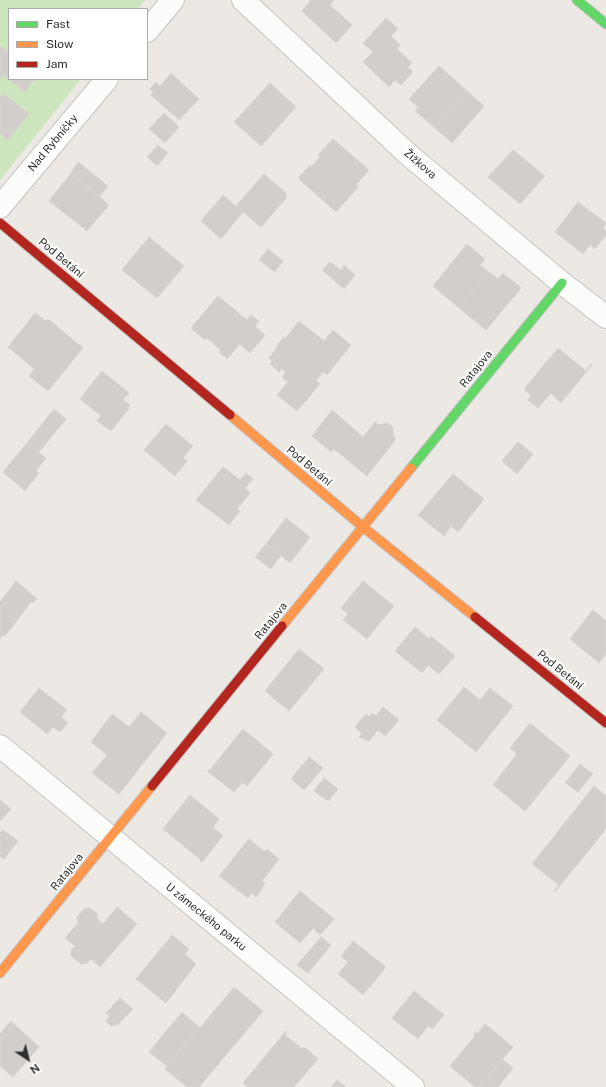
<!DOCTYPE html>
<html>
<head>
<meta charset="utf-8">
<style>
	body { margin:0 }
	#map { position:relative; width:606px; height:1087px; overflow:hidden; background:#ece8e4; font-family:"Public Sans",sans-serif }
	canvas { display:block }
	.legend { position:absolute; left:8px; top:8px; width:140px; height:72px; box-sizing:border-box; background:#fff; border:1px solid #ababab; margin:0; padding:5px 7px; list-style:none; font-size:12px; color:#2e2e2e }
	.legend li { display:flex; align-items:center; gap:8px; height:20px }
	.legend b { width:20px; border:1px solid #ababab }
	.north { position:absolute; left:8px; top:1039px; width:40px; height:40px; -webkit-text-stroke:3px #fff; paint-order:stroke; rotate:145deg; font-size:11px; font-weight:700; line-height:16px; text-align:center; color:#2e2e2e }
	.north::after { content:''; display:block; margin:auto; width:14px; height:18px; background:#2e2e2e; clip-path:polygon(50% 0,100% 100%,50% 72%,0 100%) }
</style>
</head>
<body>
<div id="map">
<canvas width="606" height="1087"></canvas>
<ul class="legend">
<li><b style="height:5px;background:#63d668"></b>Fast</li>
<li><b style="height:5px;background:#ff974d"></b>Slow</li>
<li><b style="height:5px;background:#b3261e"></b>Jam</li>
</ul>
<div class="north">N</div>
</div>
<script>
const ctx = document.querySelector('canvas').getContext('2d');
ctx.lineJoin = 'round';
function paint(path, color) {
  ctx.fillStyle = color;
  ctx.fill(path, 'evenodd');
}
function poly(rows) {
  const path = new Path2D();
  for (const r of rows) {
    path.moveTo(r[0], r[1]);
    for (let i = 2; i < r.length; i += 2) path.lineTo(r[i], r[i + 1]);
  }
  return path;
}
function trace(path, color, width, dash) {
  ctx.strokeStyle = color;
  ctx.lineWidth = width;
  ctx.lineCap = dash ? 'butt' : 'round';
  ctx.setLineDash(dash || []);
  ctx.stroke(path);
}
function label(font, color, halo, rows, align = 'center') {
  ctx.font = font + ' "Public Sans",sans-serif';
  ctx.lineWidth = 4;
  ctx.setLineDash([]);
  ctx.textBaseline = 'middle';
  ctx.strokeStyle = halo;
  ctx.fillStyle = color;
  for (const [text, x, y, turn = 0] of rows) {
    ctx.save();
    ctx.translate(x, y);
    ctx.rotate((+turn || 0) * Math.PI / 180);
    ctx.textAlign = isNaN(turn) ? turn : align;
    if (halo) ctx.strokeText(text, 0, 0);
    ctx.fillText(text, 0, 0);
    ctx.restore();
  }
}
const green = poly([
	[0,0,145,0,138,9,9,9,9,53,0,46],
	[3,75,25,92,35,79,81,79,0,180,0,133,8,140,29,114,4,93,0,97,0,79]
]);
const building = poly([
	[311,0,334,0,330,5,352,25,336,43,302,11,311,0],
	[386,18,398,29,391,36,400,45,397,49,412,63,408,67,413,72,401,85,395,80,389,87,363,62,373,52,363,43,386,18],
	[0,46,9,53,9,79,35,79,25,92,3,75,0,79,0,46],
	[439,66,467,91,434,127,415,111,418,107,409,99,439,66],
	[171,73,199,99,179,120,151,95,153,92,150,89,156,82,160,86,171,73],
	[270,83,296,107,261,146,234,122,270,83],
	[467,91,484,106,452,143,434,127,467,91],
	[3,93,29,114,8,140,0,133,0,97,3,93],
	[164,113,179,127,165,143,149,129,164,113],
	[333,139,369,170,356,185,358,187,336,212,299,179,299,177,310,165,311,167,320,157,318,155,333,139],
	[158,145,168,153,157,166,147,157,158,145],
	[513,150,545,176,520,204,488,177,513,150],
	[78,162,108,186,99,197,71,173,78,162],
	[71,173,109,205,87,231,49,201,71,173],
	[264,174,286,193,286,198,261,227,236,206,264,174],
	[223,195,243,212,221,239,201,221,223,195],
	[578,202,606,223,603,228,606,231,606,235,595,249,590,245,583,254,555,232,578,202],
	[149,237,184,266,157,298,122,270,149,237],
	[467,244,485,259,480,265,489,272,459,308,433,286,467,244],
	[268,249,283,261,275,272,259,260,268,249],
	[330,262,341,270,344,265,355,275,344,289,322,270,330,262],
	[489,272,498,279,503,273,521,288,486,330,459,308,489,272],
	[218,296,247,320,251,315,259,321,255,326,265,335,250,353,240,344,227,359,219,352,221,350,207,338,205,340,191,328,218,296],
	[35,313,46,321,48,319,83,348,48,391,29,376,34,369,8,347,35,313],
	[299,321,324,341,333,330,351,345,327,375,323,372,316,381,320,384,297,411,277,395,288,382,282,377,286,372,282,369,279,372,270,364,272,361,269,358,277,348,276,347,284,337,285,339,299,321],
	[558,348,586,371,591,364,592,365,561,403,551,393,538,408,528,400,531,396,524,389,558,348],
	[102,371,129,393,123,400,130,405,128,408,129,409,111,431,97,421,101,416,80,399,102,371],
	[54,409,66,419,39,452,27,443,54,409],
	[332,410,363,437,375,422,379,425,388,423,393,427,393,436,396,439,367,476,334,449,331,452,312,436,332,410],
	[166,424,193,446,183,458,187,461,175,476,144,450,166,424],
	[518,442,533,454,517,474,502,461,518,442],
	[27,443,46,458,36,471,39,473,25,491,3,472,27,443],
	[223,467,240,480,246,473,253,479,245,488,250,493,237,509,240,511,229,525,196,500,223,467],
	[453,474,484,499,458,532,451,526,444,536,418,515,453,474],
	[286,518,310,537,290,563,266,544,286,518],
	[266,544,281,555,271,569,255,557,266,544],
	[16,581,37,599,33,603,31,602,5,636,3,635,0,638,0,602,16,581],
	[363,581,394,606,367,639,343,620,348,614,341,608,363,581],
	[593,610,606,621,606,654,599,663,570,639,593,610],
	[415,627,429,639,431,636,455,656,439,674,428,665,422,673,395,651,415,627],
	[299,649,324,669,289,711,265,691,299,649],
	[464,687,480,700,490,688,513,706,476,752,437,720,464,687],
	[39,688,67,710,61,717,68,723,60,732,53,727,47,734,20,712,39,688],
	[383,707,399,720,385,736,378,730,369,741,359,737,362,734,355,727,366,714,369,717,372,713,376,716,383,707],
	[141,712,167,733,119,794,92,773,107,755,91,742,112,714,129,727,141,712],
	[530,723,570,756,525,811,493,785,517,754,510,748,530,723],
	[243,729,273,754,247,786,243,782,234,792,207,771,208,770,210,770,243,729],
	[309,757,323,768,304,790,291,779,309,757],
	[580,764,593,774,578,792,565,783,580,764],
	[324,778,338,789,328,801,314,791,324,778],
	[594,786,606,796,606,829,555,892,554,891,559,885,532,864,594,786],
	[190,795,219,819,213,827,223,836,202,862,200,861,201,860,163,829,190,795],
	[0,800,11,809,0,821,0,800],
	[3,830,18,841,4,859,0,856,0,833,3,830],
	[249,839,265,852,267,849,279,859,262,881,265,883,260,892,256,897,252,893,248,898,219,876,249,839],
	[300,891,334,919,320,935,313,928,300,943,275,922,300,891],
	[117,907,137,924,100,967,91,959,87,963,81,964,71,956,71,950,75,946,65,938,78,923,77,917,84,909,90,908,97,914,98,920,103,924,117,907],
	[172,935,189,949,185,954,196,964,166,1003,136,979,172,935],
	[321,937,331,945,308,973,297,965,321,937],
	[353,941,386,967,363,995,338,974,348,962,341,956,353,941],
	[234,987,263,1011,199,1087,187,1087,165,1069,199,1027,200,1028,234,987],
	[414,991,444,1015,432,1029,428,1026,418,1039,392,1018,414,991],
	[120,998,133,1009,116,1026,114,1024,112,1027,106,1021,110,1016,106,1013,120,998],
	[182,1012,199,1027,167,1066,149,1052,182,1012],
	[11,1021,39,1047,13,1077,0,1066,0,1034,11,1021],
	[485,1024,513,1047,489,1075,491,1075,489,1078,487,1077,479,1087,475,1087,450,1066,475,1036,474,1035,476,1032,477,1034,485,1024],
	[286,1031,287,1032,285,1035,302,1049,304,1047,318,1059,294,1087,248,1087,243,1083,286,1031],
	[502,1059,513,1068,498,1087,479,1087,487,1077,489,1078,491,1075,489,1075,502,1059],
	[337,1080,346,1087,331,1087,337,1080]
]);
const street = poly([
	[243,0,410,156,562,283,606,317],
	[147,31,173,0],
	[0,207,107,79],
	[0,746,413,1087]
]);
const fast = poly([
	[577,0,606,24],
	[411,468,562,283]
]);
const slow = poly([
	[230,415,363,527,475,617],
	[282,626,411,468],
	[0,973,152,786]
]);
const jam = poly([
	[0,223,230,415],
	[475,617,606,723],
	[152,786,282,626]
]);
const streetNames = [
	["Nad Rybníčky",53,143,-50],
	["Žižkova",420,164,41],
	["Pod Betání",61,258,40],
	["Ratajova",476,369,-51],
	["Pod Betání",309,466,40],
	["Ratajova",271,621,-51],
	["Pod Betání",560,670,39],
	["Ratajova",67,872,-51],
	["U zámeckého parku",206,917,39]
];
paint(green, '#cee6be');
paint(building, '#d1cecb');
trace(building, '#d7d4d0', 1);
trace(street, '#c5c4c5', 24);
trace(fast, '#c5c4c5', 11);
trace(slow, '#c5c4c5', 11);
trace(jam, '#c5c4c5', 11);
trace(street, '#fcfcfb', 22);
trace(fast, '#63d668', 9);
trace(slow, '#ff974d', 9);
trace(jam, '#b3261e', 9);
label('11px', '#2e2e2e', '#fff', streetNames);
</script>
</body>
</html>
